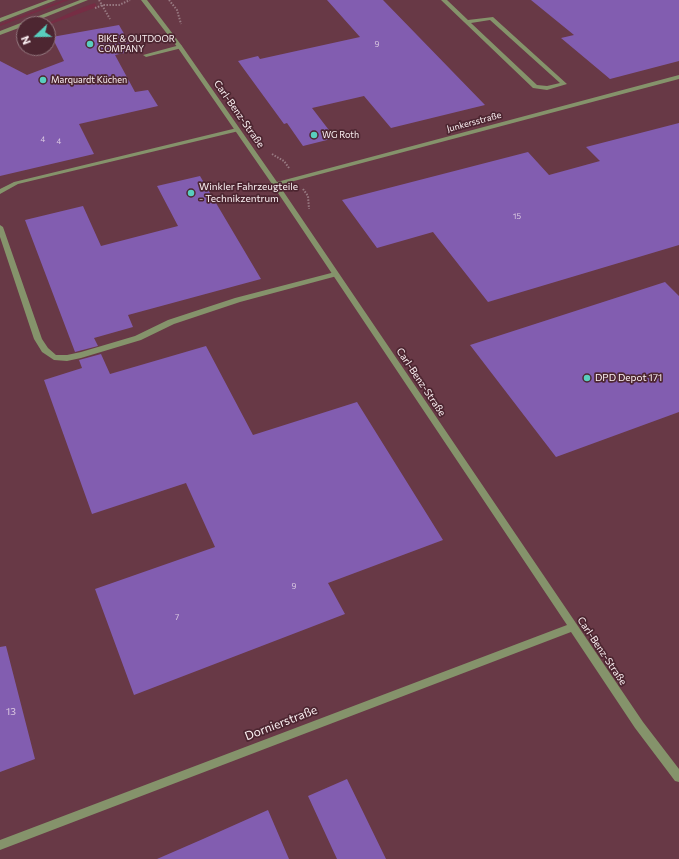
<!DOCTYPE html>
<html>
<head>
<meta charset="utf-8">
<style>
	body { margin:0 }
	#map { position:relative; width:679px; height:859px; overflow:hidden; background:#59303b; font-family:Commissioner,sans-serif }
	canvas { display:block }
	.north { position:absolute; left:16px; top:16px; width:40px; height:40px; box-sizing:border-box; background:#4d2631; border:1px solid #93777e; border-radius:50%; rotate:248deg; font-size:11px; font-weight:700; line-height:16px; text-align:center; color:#fbf0f2 }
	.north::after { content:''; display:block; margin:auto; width:14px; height:18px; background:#59cebe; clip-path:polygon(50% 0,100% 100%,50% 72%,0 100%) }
</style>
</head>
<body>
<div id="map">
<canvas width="679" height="859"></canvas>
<div class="north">N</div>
</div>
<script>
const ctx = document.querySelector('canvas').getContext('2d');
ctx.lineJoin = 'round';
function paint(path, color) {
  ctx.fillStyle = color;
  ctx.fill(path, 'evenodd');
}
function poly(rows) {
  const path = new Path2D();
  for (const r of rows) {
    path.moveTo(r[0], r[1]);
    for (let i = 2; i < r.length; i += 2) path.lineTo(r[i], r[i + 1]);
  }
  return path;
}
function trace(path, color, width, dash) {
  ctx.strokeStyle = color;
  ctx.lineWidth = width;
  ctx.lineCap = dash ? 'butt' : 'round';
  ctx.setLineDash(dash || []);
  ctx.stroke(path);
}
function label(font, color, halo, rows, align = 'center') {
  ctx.font = font + ' Commissioner,sans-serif';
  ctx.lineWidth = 3.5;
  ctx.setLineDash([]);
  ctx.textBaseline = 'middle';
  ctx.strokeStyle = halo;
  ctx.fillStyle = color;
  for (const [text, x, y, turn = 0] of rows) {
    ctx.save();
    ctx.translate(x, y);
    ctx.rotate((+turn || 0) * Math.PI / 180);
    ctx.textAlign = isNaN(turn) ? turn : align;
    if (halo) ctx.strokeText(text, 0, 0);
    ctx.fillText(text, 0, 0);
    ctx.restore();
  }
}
const built = poly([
	[0,0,679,0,679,859,0,859],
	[24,24,48,24,48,48,24,48]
]);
const green = poly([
	[63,0,69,0,0,26,0,24],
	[95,3,97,7,51,24,48,23,81,8]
]);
const building = poly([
	[327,0,383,0,485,105,391,128,364,96,312,108,335,138,303,146,287,123,284,124,238,61,258,56,260,59,360,37],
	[531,0,679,0,679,61,610,79,561,38,574,35],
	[119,25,134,51,115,55,135,92,148,90,158,106,79,124,94,154,0,176,0,61,27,75,64,61,52,37],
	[679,123,679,245,488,302,433,232,377,248,342,200,528,152,549,175,600,161,586,147],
	[200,176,261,279,128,315,133,327,94,338,98,346,75,352,25,220,83,206,101,246,178,226,157,186],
	[665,282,679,296,679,412,556,457,470,345],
	[206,346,253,435,357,402,443,540,328,583,345,614,134,695,95,589,215,547,186,483,92,514,44,380,82,368,79,360,101,354,110,374],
	[6,646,35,759,0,772,0,647],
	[347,779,386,859,337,859,308,796],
	[268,810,289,859,157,859,203,839]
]);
const path = poly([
	[99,0,110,19],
	[169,0,177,10,181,24],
	[95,8,103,5,119,5,130,0],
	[272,154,284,161,289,168],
	[303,189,308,196,309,209]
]);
const service = poly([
	[441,0,447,0,468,20,493,17,567,84,547,90,533,88,441,0],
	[490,20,560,83,547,86,537,85,471,23,490,20],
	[180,45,182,46,182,48,146,57,143,55,180,45],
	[237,128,240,130,239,131,18,184,0,194,0,189,14,182,237,128],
	[0,225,3,227,42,339,48,348,56,355,67,355,81,352,135,336,168,320,235,298,335,272,338,274,337,276,240,302,174,324,141,340,81,358,67,361,54,360,42,352,34,339,0,237,0,225]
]);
const minor = poly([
	[48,0,56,0,0,22,0,18,48,0],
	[80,0,88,0,28,24,24,24,24,26,0,35,0,31,80,0],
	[141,0,147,0,182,46,277,182,679,75,679,79,279,185,643,722,679,769,679,782,675,781,635,728,571,632,0,850,0,840,567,625,272,184,178,48,141,0]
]);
const markers = [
	[90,44,4,"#59cebe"],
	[43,80,4,"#59cebe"],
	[314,135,4,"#59cebe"],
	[191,193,4,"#59cebe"],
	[587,378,4,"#59cebe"]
];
const numberNames = [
	["9",377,44],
	["4",43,139],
	["4",59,141],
	["15",517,216],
	["9",294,586],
	["7",177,617]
];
const farPoinames = [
	["BIKE & OUTDOOR",98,39],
	["COMPANY",98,49],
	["Marquardt Küchen",51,80],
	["WG Roth",322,135]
];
const farStreetnames = [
	["Junkersstraße",474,122,-15]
];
const streetNames = [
	["Carl-Benz-Straße",239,114,55],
	["Carl-Benz-Straße",421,382,56],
	["Carl-Benz-Straße",602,651,56]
];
const poiNames = [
	["Winkler Fahrzeugteile",199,187],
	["- Technikzentrum",199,199],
	["DPD Depot 171",595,378]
];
const nearNumbernames = [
	["13",11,712]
];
const nearStreetnames = [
	["Dornierstraße",281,723,-21]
];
paint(built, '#683946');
paint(green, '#762d44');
paint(building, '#825db0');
trace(path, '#987a82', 2, [1.5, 1.5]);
paint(service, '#85936b');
paint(minor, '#85936b');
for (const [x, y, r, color] of markers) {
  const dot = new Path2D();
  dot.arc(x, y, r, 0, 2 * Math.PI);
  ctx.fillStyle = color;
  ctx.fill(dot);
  trace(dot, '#4d2631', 1.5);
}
label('8px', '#ddcbe2', null, numberNames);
label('9px', '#fbf0f2', '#4d2631', farPoinames, 'left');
label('9px', '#fbf0f2', '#4d2631', farStreetnames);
label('10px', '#fbf0f2', '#4d2631', streetNames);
label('10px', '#fbf0f2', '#4d2631', poiNames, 'left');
label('10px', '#ddcbe2', null, nearNumbernames);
label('12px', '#fbf0f2', '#4d2631', nearStreetnames);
</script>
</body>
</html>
